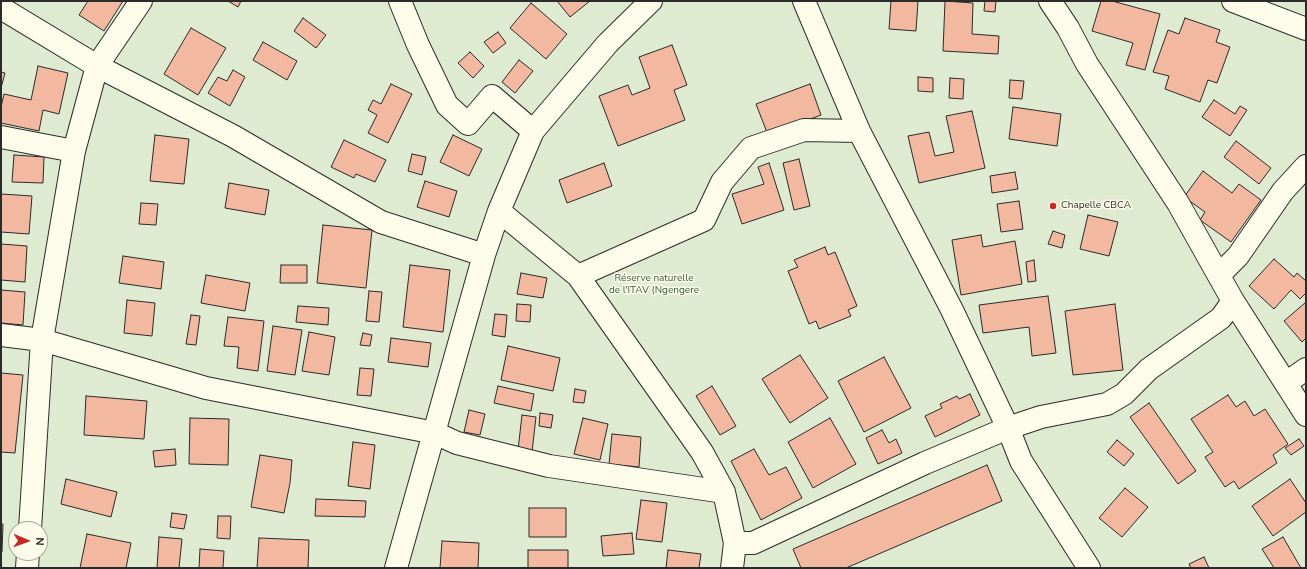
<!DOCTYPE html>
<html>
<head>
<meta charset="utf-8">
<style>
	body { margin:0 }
	#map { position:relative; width:1307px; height:569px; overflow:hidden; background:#fdfbea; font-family:"Nunito Sans",sans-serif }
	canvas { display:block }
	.frame { position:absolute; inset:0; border:2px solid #2b2b2b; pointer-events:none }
	.north { position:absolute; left:8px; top:521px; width:40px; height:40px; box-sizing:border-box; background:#fdfbea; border:1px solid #a9a89e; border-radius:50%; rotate:92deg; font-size:11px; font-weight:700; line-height:16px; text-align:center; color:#2b2b2b }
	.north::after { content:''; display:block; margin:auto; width:14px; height:18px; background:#c62828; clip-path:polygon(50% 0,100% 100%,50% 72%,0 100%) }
</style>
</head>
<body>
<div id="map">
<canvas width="1307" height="569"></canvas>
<div class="frame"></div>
<div class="north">N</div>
</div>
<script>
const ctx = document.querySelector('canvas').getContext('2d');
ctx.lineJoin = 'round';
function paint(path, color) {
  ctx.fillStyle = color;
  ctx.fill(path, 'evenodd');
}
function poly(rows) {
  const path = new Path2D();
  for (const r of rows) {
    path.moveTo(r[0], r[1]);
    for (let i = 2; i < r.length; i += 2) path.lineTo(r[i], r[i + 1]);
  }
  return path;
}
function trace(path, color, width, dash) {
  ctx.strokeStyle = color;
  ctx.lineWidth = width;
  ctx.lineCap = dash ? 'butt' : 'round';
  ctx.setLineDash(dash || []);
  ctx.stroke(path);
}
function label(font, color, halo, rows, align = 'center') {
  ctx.font = font + ' "Nunito Sans",sans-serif';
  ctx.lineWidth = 3;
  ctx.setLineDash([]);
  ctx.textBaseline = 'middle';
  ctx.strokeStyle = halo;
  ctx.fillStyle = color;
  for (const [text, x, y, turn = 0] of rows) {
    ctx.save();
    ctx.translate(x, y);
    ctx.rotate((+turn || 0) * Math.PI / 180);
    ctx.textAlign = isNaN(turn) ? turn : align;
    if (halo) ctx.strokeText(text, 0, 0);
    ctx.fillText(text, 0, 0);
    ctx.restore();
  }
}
const green = poly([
	[1,1,1306,1,1306,568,1,568,1,1],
	[16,529,40,529,40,553,16,553,16,529]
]);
const building = poly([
	[88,1,123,1,104,31,79,15,88,1],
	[228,1,241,1,238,7,228,1],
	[557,1,590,1,570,17,557,1],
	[891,1,918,1,916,31,889,29,891,1],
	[945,1,973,3,972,34,999,36,998,54,943,51,945,1],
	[985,1,996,1,995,12,984,11,985,1],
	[1101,1,1112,1,1160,14,1145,70,1126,65,1133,43,1092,31,1101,1],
	[531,3,567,34,546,59,510,28,531,3],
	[303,18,326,35,316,48,294,31,303,18],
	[1185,18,1220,30,1216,42,1230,47,1217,83,1208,80,1200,102,1165,89,1169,76,1153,72,1168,30,1179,34,1185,18],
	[191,28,226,48,198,95,164,74,191,28],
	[498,32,506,43,493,53,484,42,498,32],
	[263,42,297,61,287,80,253,60,263,42],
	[672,45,687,85,674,90,685,120,618,146,599,96,628,85,632,95,650,88,639,57,672,45],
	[470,52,484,66,473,78,458,63,470,52],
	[519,60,533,71,515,93,502,82,519,60],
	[38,66,68,73,59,114,43,110,39,131,1,123,1,107,4,94,31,100,38,66],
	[233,70,245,77,230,106,208,93,218,77,227,81,233,70],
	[1,72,5,73,1,88,1,72],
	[918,77,933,78,933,92,918,91,918,77],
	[950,78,964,79,963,99,949,98,950,78],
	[1010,80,1024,81,1022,99,1009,98,1010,80],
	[391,84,412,94,388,143,368,133,377,115,368,110,373,100,381,104,391,84],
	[810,84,821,115,768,135,756,104,810,84],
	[1214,100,1235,114,1240,106,1247,110,1230,136,1202,117,1214,100],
	[1013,107,1061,114,1057,146,1009,139,1013,107],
	[972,111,985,168,919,183,908,136,929,132,935,156,954,152,946,116,972,111],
	[155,135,189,139,184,184,150,181,155,135],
	[453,135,482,149,469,176,440,162,453,135],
	[344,140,386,160,375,182,356,174,354,178,331,167,344,140],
	[1236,141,1271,168,1259,184,1224,157,1236,141],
	[412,154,426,157,422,175,408,171,412,154],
	[14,155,44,157,43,183,12,182,14,155],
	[799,159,810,206,794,210,783,163,799,159],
	[604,163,612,186,567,203,559,180,604,163],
	[769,163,784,210,742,224,732,194,764,184,758,167,769,163],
	[1203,171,1232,193,1239,184,1261,200,1231,242,1200,220,1205,212,1184,197,1203,171],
	[1015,172,1018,189,992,193,990,176,1015,172],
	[425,181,457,191,449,217,417,207,425,181],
	[229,183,269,190,265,215,225,208,229,183],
	[1,194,32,196,29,234,1,232,1,194],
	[1019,201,1023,229,1001,232,997,204,1019,201],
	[141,203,158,204,156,225,139,224,141,203],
	[1088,215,1118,222,1109,256,1080,249,1088,215],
	[323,225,372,230,366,288,317,283,323,225],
	[1053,231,1065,235,1062,248,1048,244,1053,231],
	[981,235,983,247,1015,241,1022,284,961,295,952,240,981,235],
	[1,244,27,246,25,282,1,280,1,244],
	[825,247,828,255,835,252,857,306,848,310,851,316,819,329,816,321,809,324,788,271,798,267,794,260,825,247],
	[123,256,164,262,161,289,119,283,123,256],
	[1274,259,1294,277,1297,273,1306,281,1306,293,1300,299,1291,290,1274,309,1249,286,1274,259],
	[1034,260,1036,281,1028,282,1026,262,1034,260],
	[281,265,307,265,307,283,280,283,281,265],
	[410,265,450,270,443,332,403,327,410,265],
	[521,273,547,278,543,298,517,294,521,273],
	[206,275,250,283,245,311,201,303,206,275],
	[1,290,25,292,23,325,1,323,1,290],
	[369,291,382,292,379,322,366,321,369,291],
	[1048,296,1056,353,1032,356,1029,327,983,333,979,305,1048,296],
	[127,300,155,303,152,336,124,333,127,300],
	[1306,302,1306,338,1302,342,1284,321,1306,302],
	[517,304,531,305,530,322,516,321,517,304],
	[1115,304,1123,370,1073,375,1065,311,1115,304],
	[298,306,329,308,328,325,296,322,298,306],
	[495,314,507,315,505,337,492,335,495,314],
	[191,315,200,316,196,345,186,344,191,315],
	[228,317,264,321,258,371,237,368,239,347,224,346,228,317],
	[273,326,302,330,295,375,267,371,273,326],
	[309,332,335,337,329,375,302,371,309,332],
	[363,333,372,335,370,346,360,345,363,333],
	[391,338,431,343,428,367,388,362,391,338],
	[508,346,560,358,553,391,501,380,508,346],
	[800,355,828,398,790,423,762,379,800,355],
	[884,357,911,408,864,432,838,381,884,357],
	[360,368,374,369,371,396,357,395,360,368],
	[1,373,23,375,15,453,1,452,1,373],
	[498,386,534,394,531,411,494,403,498,386],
	[712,386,736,426,720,435,696,396,712,386],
	[575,389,586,391,584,403,573,402,575,389],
	[970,394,980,415,935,437,925,416,942,408,940,404,957,396,959,399,970,394],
	[1228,395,1236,407,1245,401,1254,416,1265,409,1288,444,1273,455,1277,463,1239,489,1234,481,1225,487,1205,457,1213,452,1191,419,1228,395],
	[86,396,147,401,144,439,84,435,86,396],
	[1149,403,1196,471,1178,484,1130,417,1149,403],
	[469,410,485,414,480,435,464,432,469,410],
	[540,413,553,415,551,428,539,426,540,413],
	[522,415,536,417,532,452,518,450,522,415],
	[190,418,229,419,228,465,189,464,190,418],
	[583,418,608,424,600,460,574,454,583,418],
	[830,418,856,464,813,488,788,442,830,418],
	[882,430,889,443,896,439,902,453,878,464,866,438,882,430],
	[612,434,641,437,639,467,609,464,612,434],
	[1299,439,1304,446,1291,455,1285,448,1299,439],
	[1117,440,1134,454,1124,466,1107,452,1117,440],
	[353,442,375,445,370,489,348,486,353,442],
	[175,449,176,465,155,467,153,451,175,449],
	[754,449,769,475,786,467,802,498,761,520,731,461,754,449],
	[260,455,292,460,290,483,284,513,251,507,260,455],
	[987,465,1002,501,846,568,801,568,793,549,987,465],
	[66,479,117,492,111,517,61,504,66,479],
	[1290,479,1306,503,1306,512,1273,536,1252,506,1290,479],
	[1125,488,1148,507,1122,537,1099,518,1125,488],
	[316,499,366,501,365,517,315,516,316,499],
	[641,500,667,503,662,542,636,539,641,500],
	[529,508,566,508,566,537,529,537,529,508],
	[172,513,187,515,184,529,170,527,172,513],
	[218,516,231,516,230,539,217,538,218,516],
	[1,524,3,524,2,552,1,552,1,524],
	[632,533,634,554,603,556,601,536,632,533],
	[87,534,131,543,126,568,80,568,87,534],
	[159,537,182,539,179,568,157,568,159,537],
	[1283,537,1301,568,1274,568,1262,549,1283,537],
	[259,538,309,540,308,568,257,568,259,538],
	[442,541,479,543,478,568,440,568,442,541],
	[200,549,224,551,223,568,199,568,200,549],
	[528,550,568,550,568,568,528,568,528,550],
	[668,550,701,554,699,568,666,568,668,550],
	[1204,557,1209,568,1191,568,1189,564,1204,557]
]);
const minor = poly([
	[400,1,418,45,447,105,468,124,492,96,533,131],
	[804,1,859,131,952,310,1008,428,1021,461,1089,568],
	[1050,1,1068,28,1087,64,1178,203,1233,301,1306,415],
	[1233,1,1306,29],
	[1,8,97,66,233,136,381,222,484,255],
	[1,137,74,151],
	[499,211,578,276,702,452,724,492,735,543,732,568],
	[1220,274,1238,256,1283,191,1306,166],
	[578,276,704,220,722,182,751,148,804,130,859,131],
	[1,335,42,340,206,388,435,433,457,443,549,466,724,492],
	[1286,383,1306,369],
	[30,529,42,340,74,151,97,66,141,1],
	[735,543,753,543,925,463,1008,428,1041,417,1107,404,1124,394,1149,369,1221,318,1233,301],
	[27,568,28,553],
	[396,568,484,255,499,211,533,131,608,43,651,1]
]);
const markers = [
	[1053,206,4,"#c62828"]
];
const poiNames = [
	["Chapelle CBCA",1061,206]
];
const parkNames = [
	["Réserve naturelle",654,279],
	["de l'ITAV (Ngengere",654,291]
];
paint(green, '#deebd1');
trace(green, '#74746e', 1);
paint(building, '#f2b8a0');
trace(building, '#2b2b2b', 1);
trace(minor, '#2b2b2b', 24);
trace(minor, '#fdfbea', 22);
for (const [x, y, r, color] of markers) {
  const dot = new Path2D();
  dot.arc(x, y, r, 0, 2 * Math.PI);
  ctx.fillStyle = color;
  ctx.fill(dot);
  trace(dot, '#fdfbea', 1.5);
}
label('10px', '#2b2b2b', '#fdfbea', poiNames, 'left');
label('10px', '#34623c', '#fdfbea', parkNames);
</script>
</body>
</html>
